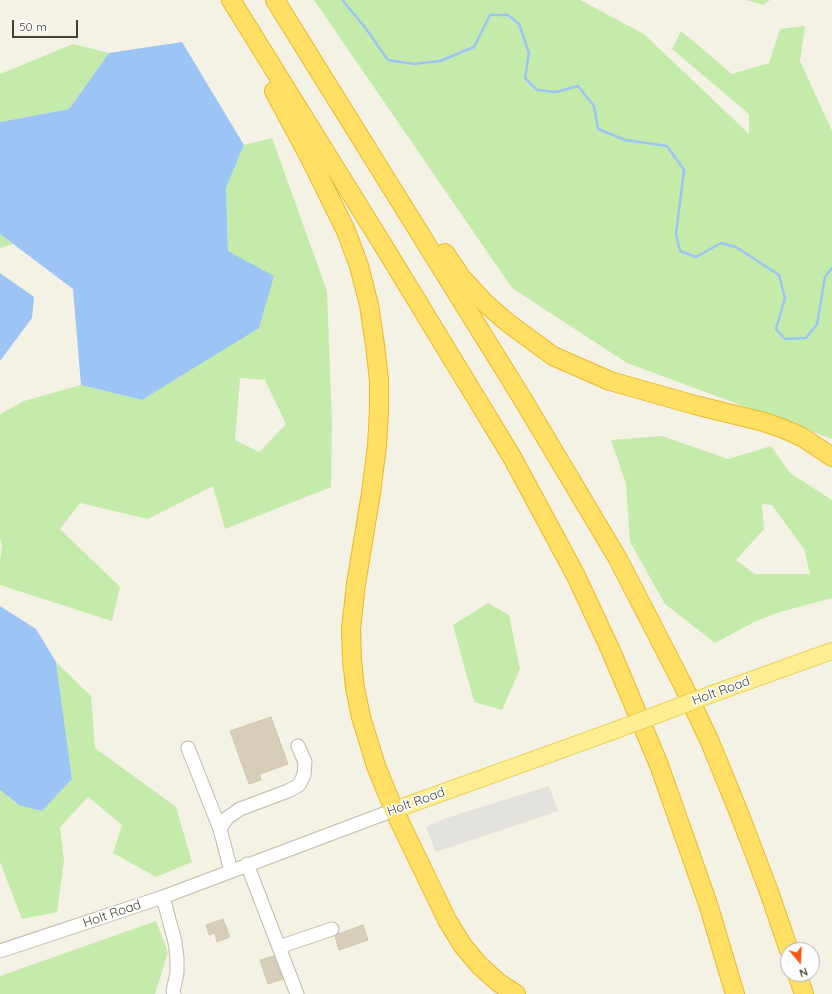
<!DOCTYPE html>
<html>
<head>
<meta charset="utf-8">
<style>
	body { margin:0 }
	#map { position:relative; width:832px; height:994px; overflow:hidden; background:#f4f1e5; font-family:Quicksand,sans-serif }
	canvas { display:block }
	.north { position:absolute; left:780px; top:942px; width:40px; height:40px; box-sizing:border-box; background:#fff; border:1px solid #b5b3ae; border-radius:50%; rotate:161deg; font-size:11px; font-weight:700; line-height:16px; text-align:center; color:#464134 }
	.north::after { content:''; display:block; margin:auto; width:14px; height:18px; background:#ff5310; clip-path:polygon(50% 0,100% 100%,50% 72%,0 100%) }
	.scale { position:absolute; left:12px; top:20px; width:66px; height:18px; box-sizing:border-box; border:2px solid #464134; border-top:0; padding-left:5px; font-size:12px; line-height:14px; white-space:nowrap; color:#464134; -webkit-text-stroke:3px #fff; paint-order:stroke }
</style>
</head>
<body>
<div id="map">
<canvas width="832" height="994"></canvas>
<div class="north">N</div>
<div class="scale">50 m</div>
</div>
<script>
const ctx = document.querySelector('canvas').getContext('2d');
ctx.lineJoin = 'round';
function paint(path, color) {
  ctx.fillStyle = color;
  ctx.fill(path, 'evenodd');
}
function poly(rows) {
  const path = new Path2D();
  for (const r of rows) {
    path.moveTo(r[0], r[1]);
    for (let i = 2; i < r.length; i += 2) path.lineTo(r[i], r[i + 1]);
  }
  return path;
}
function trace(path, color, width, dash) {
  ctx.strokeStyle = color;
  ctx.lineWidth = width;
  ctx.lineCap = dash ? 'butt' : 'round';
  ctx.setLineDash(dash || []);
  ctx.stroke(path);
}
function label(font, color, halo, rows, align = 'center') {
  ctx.font = font + ' Quicksand,sans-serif';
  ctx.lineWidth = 3.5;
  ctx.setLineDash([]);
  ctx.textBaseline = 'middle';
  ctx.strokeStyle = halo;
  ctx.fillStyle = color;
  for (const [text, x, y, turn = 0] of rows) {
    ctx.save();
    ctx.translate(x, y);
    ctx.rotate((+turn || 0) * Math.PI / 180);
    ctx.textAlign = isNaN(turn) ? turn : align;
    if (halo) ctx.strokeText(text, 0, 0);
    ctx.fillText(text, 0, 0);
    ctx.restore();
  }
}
const green = poly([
	[314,0,580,0,644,34,749,134,749,114,672,49,681,31,732,74,769,63,780,29,805,26,800,61,832,131,832,439,627,363,512,288],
	[746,0,770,0,763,5],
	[73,44,109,53,69,109,0,122,0,74],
	[272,138,327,291,332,424,331,487,225,529,213,486,148,519,80,503,60,529,120,587,112,621,0,585,0,561,2,545,0,538,0,414,24,401,81,385,142,400,258,328,228,251,226,188,244,145],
	[240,378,265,380,286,424,259,452,235,440],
	[0,234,13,244,0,248],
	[662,436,728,459,771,446,790,473,832,500,832,598,780,612,756,621,715,643,665,604,630,542,626,484,611,440],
	[762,504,772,505,804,549,810,574,755,574,736,560,764,529],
	[488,603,509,615,520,669,502,710,474,702,453,625],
	[56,662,91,696,95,748,176,807,192,862,156,877,113,853,122,825,88,797,60,827,64,861,57,912,22,919,0,862,0,790,19,805,72,779],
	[156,921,168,952,155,994,0,994,0,976]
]);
const parking = poly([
	[549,786,558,811,436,852,426,827,443,819]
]);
const water = poly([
	[182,42,244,145,226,188,228,251,274,276,259,328,142,400,81,385,73,289,0,234,0,122,69,109,109,53],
	[0,273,34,297,32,318,0,361],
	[0,606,36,629,56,662,72,779,42,811,19,805,0,790]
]);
const stream = poly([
	[343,0,343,1,364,26,388,60,414,64,440,61,474,47,490,15,508,15,519,24,529,53,525,78,537,90,556,92,578,86,594,106,598,129,625,140,667,146,684,170,676,234,680,251,696,257,721,243,736,247,779,275,785,298,776,329,785,339,806,338,817,324,825,277,832,268]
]);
const building = poly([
	[271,717,288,764,260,774,261,780,249,784,230,731,271,717],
	[223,919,230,937,217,942,215,933,209,935,206,925,223,919],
	[363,925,368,940,339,950,335,936,338,934,363,925],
	[274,956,283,979,268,984,260,960,274,956]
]);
const minor = poly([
	[188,748,220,829],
	[247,864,297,994],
	[231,871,220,829,227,818,240,809,288,791,299,785,304,775,305,762,298,746],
	[163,897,175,942,177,958,177,973,173,991,174,994],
	[279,947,332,929],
	[0,951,163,897,394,810]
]);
const major = poly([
	[712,694,832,651],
	[394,810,616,730]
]);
const highway = poly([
	[231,0,386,250,512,457,576,576,611,651,659,765,708,904,735,994],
	[275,0,522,398,618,559,683,685,710,742,739,813,768,889,789,950],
	[274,91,311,160,346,231,359,266,369,305,375,345,379,380,379,410,377,446,371,493,356,584,351,629,352,660,355,688,361,717,376,766,394,810,447,920,463,946,480,966,499,983,516,994],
	[445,253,462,278,485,303,508,323,553,356,610,381,695,405,764,422,784,429,802,437,832,457],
	[797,974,804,994]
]);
const majorBridge = poly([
	[616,730,712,694]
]);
const streetNames = [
	["Holt Road",721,691,-20],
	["Holt Road",416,802,-20],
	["Holt Road",112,914,-19]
];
paint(green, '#c5ebaa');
paint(parking, '#e4e2dd');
paint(water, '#9cc5f5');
trace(stream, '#9cc5f5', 2.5);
paint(building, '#d6ceb9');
trace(building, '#d1c7ac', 1);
trace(minor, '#c0baa7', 15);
trace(major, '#ebd35b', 18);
trace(highway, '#e8ba2a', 20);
trace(minor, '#fff', 13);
trace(major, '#ffee92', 16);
trace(highway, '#ffdf64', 18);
trace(majorBridge, '#ebd35b', 18, []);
trace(majorBridge, '#ffee92', 16);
label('13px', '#464134', '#fff', streetNames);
</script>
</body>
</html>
